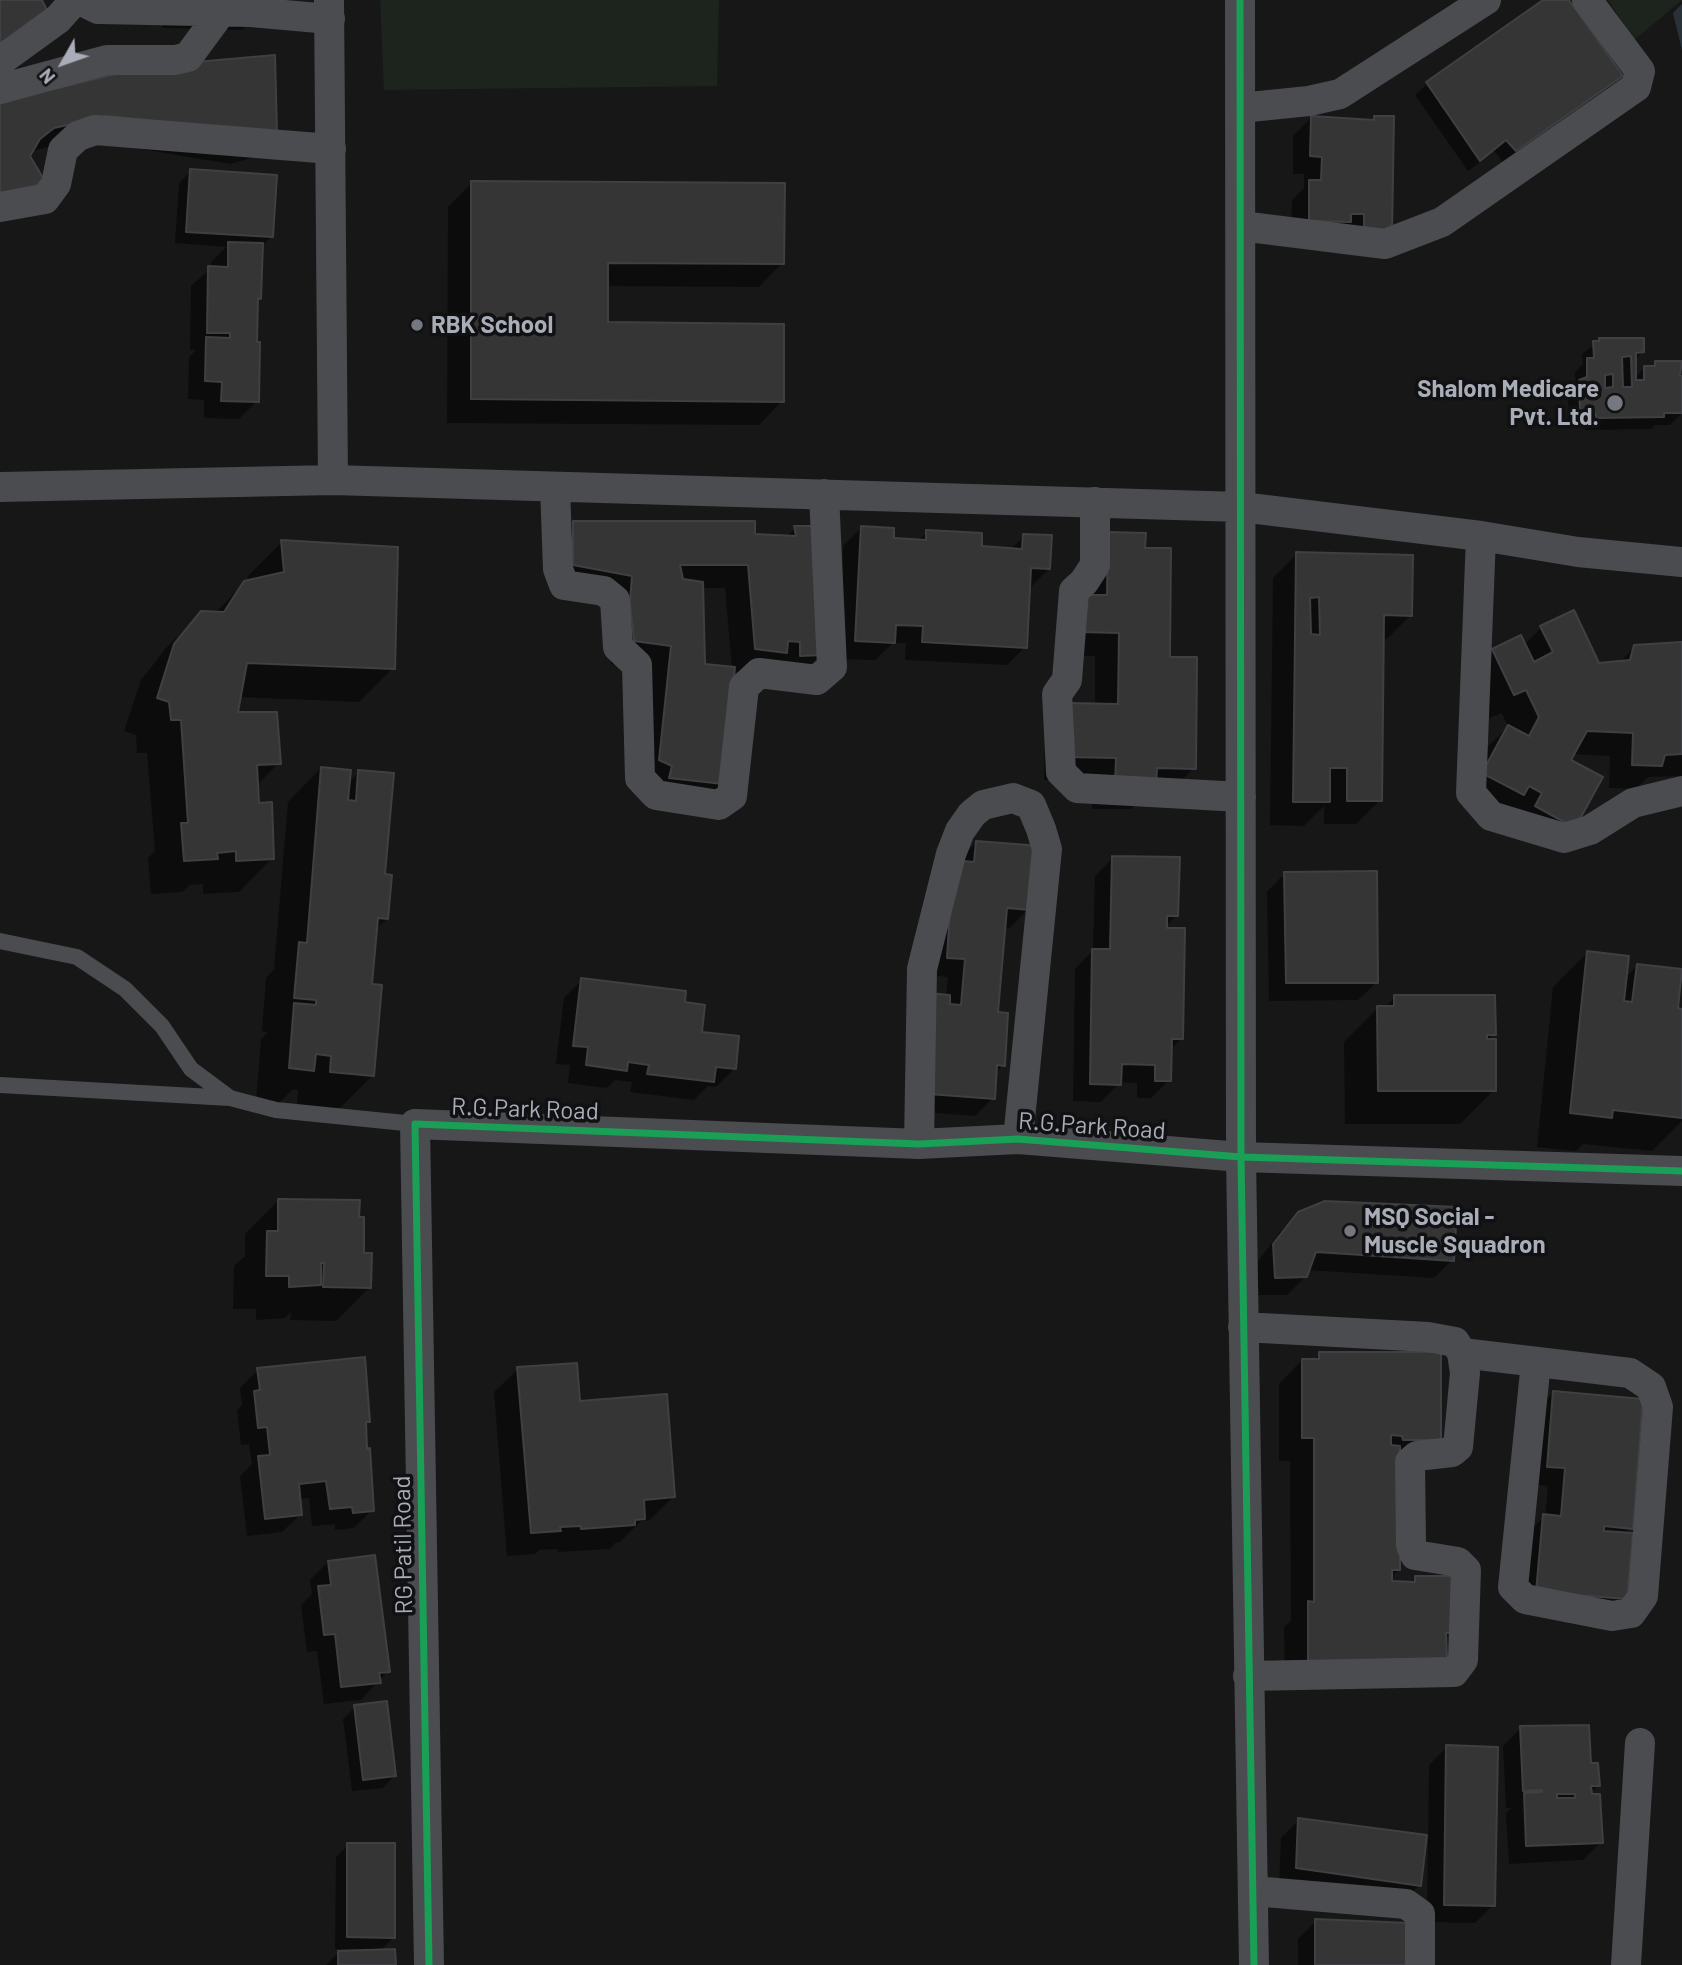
<!DOCTYPE html>
<html>
<head>
<meta charset="utf-8">
<style>
	body { margin:0 }
	#map { position:relative; width:1682px; height:1965px; overflow:hidden; background:#171717; font-family:Barlow,sans-serif }
	canvas { display:block }
	.north { position:absolute; left:28px; top:28px; width:70px; height:70px; -webkit-text-stroke:5px #111113; paint-order:stroke; rotate:230deg; font-size:19px; font-weight:700; line-height:28px; text-align:center; color:#a8adb8 }
	.north::after { content:''; display:block; margin:auto; width:24px; height:32px; background:#a8adb8; clip-path:polygon(50% 0,100% 100%,50% 72%,0 100%) }
</style>
</head>
<body>
<div id="map">
<canvas width="1682" height="1965"></canvas>
<div class="north">N</div>
</div>
<script>
const ctx = document.querySelector('canvas').getContext('2d');
ctx.lineJoin = 'round';
function paint(path, color) {
  ctx.fillStyle = color;
  ctx.fill(path, 'evenodd');
}
function poly(rows) {
  const path = new Path2D();
  for (const r of rows) {
    path.moveTo(r[0], r[1]);
    for (let i = 2; i < r.length; i += 2) path.lineTo(r[i], r[i + 1]);
  }
  return path;
}
function trace(path, color, width, dash) {
  ctx.strokeStyle = color;
  ctx.lineWidth = width;
  ctx.lineCap = dash ? 'butt' : 'round';
  ctx.setLineDash(dash || []);
  ctx.stroke(path);
}
function label(font, color, halo, rows, align = 'center') {
  ctx.font = font + ' Barlow,sans-serif';
  ctx.lineWidth = 7;
  ctx.setLineDash([]);
  ctx.textBaseline = 'middle';
  ctx.strokeStyle = halo;
  ctx.fillStyle = color;
  for (const [text, x, y, turn = 0] of rows) {
    ctx.save();
    ctx.translate(x, y);
    ctx.rotate((+turn || 0) * Math.PI / 180);
    ctx.textAlign = isNaN(turn) ? turn : align;
    if (halo) ctx.strokeText(text, 0, 0);
    ctx.fillText(text, 0, 0);
    ctx.restore();
  }
}
const green = poly([
	[380,0,719,0,717,86,384,90],
	[1608,0,1682,0,1634,40]
]);
const water = poly([
	[1682,4,1682,50,1673,13]
]);
const shadow = poly([
	[272,0,242,30,162,28,162,15],
	[1546,0,1567,0,1620,76,1608,88,1503,162,1494,151,1468,171,1415,95,1427,84],
	[0,104,275,134,251,158,230,164,82,139,31,151,28,156,44,182,20,206],
	[1375,117,1391,231,1291,239,1292,200,1304,188,1304,174,1293,174,1293,136,1311,118,1370,122],
	[191,171,271,237,261,247,259,298,256,301,257,401,239,419,204,418,204,400,188,399,189,357,196,350,190,350,191,286,211,268,211,262,226,247,175,243,179,183],
	[472,183,782,263,759,287,606,286,606,324,782,401,759,425,447,423,448,207],
	[1600,340,1642,352,1635,360,1635,378,1644,368,1651,368,1656,363,1681,363,1682,372,1678,375,1682,413,1670,425,1655,425,1651,429,1585,430,1585,425,1569,425,1568,393,1576,386,1575,372,1583,364,1582,354],
	[573,523,786,537,795,528,821,654,797,678,733,672,722,783,698,807,646,801,648,669,611,664,607,627,609,600,550,589,549,547],
	[701,588,725,588,732,669,703,666],
	[861,528,892,540,918,541,927,532,980,548,1010,550,1024,536,1049,569,1031,587,1028,587,1025,647,1007,665,905,660,906,643,893,643,875,660,838,659,843,546],
	[282,542,393,668,359,702,239,697,236,713,279,763,256,786,258,805,272,858,239,892,203,894,203,884,190,885,182,892,151,894,148,858,155,851,147,753,137,753,136,735,124,731,141,680,167,647,202,613,215,613,245,583,249,582,248,576],
	[1143,549,1194,768,1170,792,1148,792,1131,809,1092,809,1093,781,1044,780,1045,728,1095,705,1095,656,1059,655,1085,558],
	[1297,554,1411,615,1387,639,1382,639,1380,800,1356,824,1324,824,1324,806,1304,826,1270,825,1273,578],
	[1541,628,1598,665,1619,663,1635,647,1682,644,1682,776,1648,777,1636,789,1609,788,1610,756,1572,754,1569,761,1574,827,1550,850,1459,797,1484,750,1508,727,1502,713,1490,718,1469,674,1493,650,1524,645],
	[321,768,348,783,359,772,383,876,387,919,375,930,370,986,373,1075,339,1109,297,1105,298,1090,293,1089,278,1104,256,1102,261,1039,268,1032,262,1031,266,978,274,969,288,802],
	[976,843,1028,909,1010,928,1003,927,997,1013,1003,1065,995,1074,993,1098,975,1116,912,1111,946,996,948,977,929,975,958,861],
	[1113,858,1176,916,1165,927,1181,1039,1170,1050,1169,1080,1151,1098,1137,1098,1137,1083,1120,1082,1101,1102,1073,1101,1075,969,1093,950,1095,876],
	[1285,873,1377,982,1358,1000,1269,1001,1267,892],
	[1587,953,1625,978,1637,966,1676,1010,1682,1010,1682,1121,1652,1151,1583,1144,1576,1151,1537,1147,1553,987],
	[582,980,700,1034,734,1069,716,1087,708,1086,694,1100,630,1092,632,1082,615,1080,607,1088,568,1083,570,1065,556,1064,564,998],
	[1395,997,1494,1034,1487,1041,1494,1090,1460,1124,1345,1124,1344,1042,1378,1008,1384,1008],
	[279,1200,358,1219,370,1287,336,1321,290,1320,291,1312,285,1318,256,1320,256,1309,233,1309,234,1266,245,1256,245,1234],
	[1299,1213,1452,1260,1434,1278,1307,1270,1305,1277,1287,1295,1257,1295,1256,1264,1280,1232],
	[1320,1354,1440,1439,1398,1463,1399,1570,1390,1578,1390,1583,1410,1583,1416,1578,1451,1632,1445,1639,1285,1687,1284,1627,1291,1621,1290,1461,1279,1461,1279,1384,1302,1360,1313,1361],
	[518,1369,578,1402,674,1496,650,1520,641,1521,620,1542,615,1543,610,1549,558,1552,557,1549,539,1550,535,1554,507,1556,494,1392],
	[258,1370,369,1421,365,1425,372,1510,354,1528,335,1530,335,1524,312,1526,309,1498,299,1499,301,1514,282,1532,247,1536,240,1476,252,1464,249,1444,241,1445,237,1410,242,1405,240,1388],
	[1553,1393,1631,1528,1625,1534,1626,1599,1608,1617,1519,1609,1526,1534,1545,1516,1548,1486,1530,1484,1535,1411],
	[328,1562,388,1671,361,1700,324,1704,317,1651,307,1652,301,1605,312,1594,310,1580],
	[355,1707,394,1776,383,1788,352,1791,343,1719],
	[1521,1728,1589,1765,1598,1786,1588,1795,1601,1842,1583,1860,1509,1864,1506,1813,1512,1808,1506,1808,1503,1746],
	[1447,1747,1493,1905,1475,1923,1427,1922,1429,1765],
	[1299,1820,1419,1885,1401,1904,1279,1886,1281,1838],
	[348,1845,394,1937,379,1952,394,1965,326,1965,338,1953,366,1952,366,1949,335,1949,336,1857],
	[1316,1921,1406,1965,1298,1965,1298,1939]
]);
const building = poly([
	[0,0,42,0,47,10,0,46,0,0],
	[1543,0,1569,0,1623,76,1516,151,1506,140,1480,161,1426,82,1543,0],
	[275,55,277,134,107,116,54,128,40,139,30,156,46,183,0,193,0,102,150,66,275,55],
	[1311,116,1374,120,1374,116,1394,116,1392,232,1364,232,1364,214,1351,214,1351,222,1309,221,1309,180,1321,180,1322,157,1310,156,1311,116],
	[190,169,277,175,273,237,186,232,190,169],
	[471,181,785,183,784,264,608,263,608,322,784,324,784,402,471,399,471,181],
	[228,242,263,243,261,299,258,298,257,342,260,342,259,402,221,401,222,382,205,381,206,337,230,338,230,333,207,333,208,266,228,267,228,242],
	[1599,338,1644,338,1644,352,1636,353,1636,380,1644,380,1644,366,1655,366,1655,361,1682,361,1680,376,1682,376,1682,413,1664,413,1664,417,1596,418,1596,414,1580,413,1579,380,1587,377,1587,358,1594,358,1593,341,1599,341,1599,338],
	[1631,356,1632,387,1623,387,1622,357,1631,356],
	[1613,374,1613,387,1605,388,1605,375,1613,374],
	[573,521,755,521,755,534,796,536,794,526,818,526,823,655,800,656,800,642,788,641,787,653,755,649,748,565,680,565,683,579,703,582,705,664,735,667,723,784,669,778,672,766,659,760,671,646,634,641,630,602,632,576,573,565,573,521],
	[861,526,894,528,894,538,926,540,926,530,982,533,982,546,1022,549,1023,534,1052,535,1050,569,1031,568,1027,648,922,642,923,626,896,625,895,643,855,641,861,526],
	[1108,532,1146,533,1145,548,1171,548,1170,657,1197,657,1196,769,1157,768,1156,786,1115,785,1116,758,1067,757,1068,703,1118,704,1119,633,1082,632,1083,595,1107,595,1108,532],
	[281,540,398,547,395,669,247,663,238,712,277,712,281,764,257,765,259,803,272,802,274,859,236,861,236,851,217,853,218,859,184,861,181,823,188,823,181,720,171,720,169,702,157,698,174,644,201,611,224,612,244,581,284,572,281,540],
	[1296,552,1413,555,1412,616,1384,615,1382,801,1347,801,1347,768,1330,768,1330,802,1293,802,1296,552],
	[1319,597,1320,635,1311,634,1310,598,1319,597],
	[1574,610,1599,663,1630,660,1634,645,1682,642,1682,754,1665,755,1662,766,1632,765,1633,733,1587,731,1571,760,1603,777,1575,828,1535,806,1542,793,1529,786,1524,795,1482,773,1508,725,1529,736,1539,717,1526,690,1514,695,1492,649,1521,635,1534,662,1553,652,1540,626,1574,610],
	[321,767,351,770,348,800,356,801,358,770,394,773,385,874,392,875,388,919,378,918,372,984,382,985,374,1076,330,1072,331,1056,316,1054,314,1071,289,1068,294,1003,316,1005,316,1000,294,998,299,942,307,943,321,767],
	[976,841,1041,846,1030,910,1007,908,998,1012,1008,1013,1005,1066,997,1065,995,1099,929,1094,927,993,950,995,950,1004,961,1005,965,959,947,958,953,860,974,862,976,841],
	[1112,856,1180,857,1178,916,1167,916,1167,928,1185,928,1183,1039,1172,1039,1171,1081,1155,1081,1155,1065,1122,1064,1121,1085,1090,1084,1092,949,1110,949,1112,856],
	[1377,871,1378,983,1286,983,1284,872,1377,871],
	[1587,951,1629,956,1624,1001,1632,1002,1637,964,1682,969,1678,1008,1682,1009,1682,1118,1613,1110,1612,1118,1570,1113,1587,951],
	[581,978,686,991,685,1002,705,1005,702,1032,739,1036,736,1069,716,1067,714,1082,647,1074,649,1065,628,1062,627,1071,586,1065,588,1047,573,1046,581,978],
	[1394,995,1495,995,1496,1035,1487,1035,1487,1039,1496,1039,1496,1091,1378,1091,1377,1006,1394,1006,1394,995],
	[278,1199,360,1200,359,1217,364,1217,364,1253,372,1253,371,1288,323,1287,324,1263,321,1263,321,1285,289,1287,289,1276,266,1276,267,1231,278,1231,278,1199],
	[1325,1201,1457,1207,1454,1261,1316,1252,1307,1277,1275,1278,1273,1244,1298,1212,1325,1201],
	[1319,1352,1441,1352,1441,1440,1403,1440,1402,1436,1391,1435,1391,1445,1400,1446,1400,1570,1392,1570,1392,1581,1415,1582,1415,1576,1453,1576,1453,1633,1446,1633,1447,1658,1308,1664,1308,1601,1314,1602,1314,1438,1302,1438,1302,1359,1319,1359,1319,1352],
	[365,1357,370,1422,366,1422,367,1449,370,1448,374,1511,353,1513,352,1507,330,1509,326,1481,299,1484,302,1515,265,1519,258,1456,270,1455,267,1427,258,1428,254,1391,260,1390,257,1368,365,1357],
	[577,1363,580,1401,667,1394,675,1497,644,1500,645,1519,635,1520,635,1525,581,1529,581,1526,560,1527,561,1531,531,1533,517,1367,577,1363],
	[1553,1391,1643,1399,1633,1529,1604,1526,1604,1531,1633,1533,1627,1599,1536,1592,1543,1514,1561,1516,1565,1468,1547,1467,1553,1391],
	[375,1555,390,1672,379,1673,381,1683,341,1687,335,1634,324,1635,318,1586,331,1585,328,1561,375,1555],
	[387,1701,396,1776,363,1780,354,1705,387,1701],
	[1589,1725,1591,1763,1598,1763,1600,1786,1591,1786,1592,1794,1600,1794,1603,1843,1526,1846,1524,1793,1542,1792,1542,1790,1523,1791,1520,1726,1589,1725],
	[1557,1794,1575,1794,1575,1798,1557,1798,1557,1794],
	[1446,1745,1498,1747,1495,1906,1444,1905,1446,1745],
	[1298,1818,1427,1835,1421,1886,1296,1868,1298,1818],
	[347,1843,395,1843,395,1938,347,1937,347,1843],
	[1315,1919,1409,1923,1407,1965,1315,1965,1315,1919],
	[395,1949,396,1965,338,1965,338,1951,395,1949]
]);
const service = poly([
	[0,941,77,957,125,989,162,1026,191,1069,230,1098,276,1110,415,1124],
	[0,1085,230,1098]
]);
const minor = poly([
	[80,0,98,9,251,12,330,19],
	[329,0,333,480],
	[1240,0,1241,1157,1254,1965],
	[0,61,58,19,75,0],
	[0,89,107,60,175,60,188,57,221,12],
	[1240,108,1309,101,1340,94,1486,0],
	[0,207,45,199,56,184,63,150,78,136,95,130,331,149],
	[1241,226,1385,244,1442,222,1636,87,1640,71,1587,0],
	[0,487,333,480,1241,507,1481,536,1578,552,1682,562],
	[555,487,558,569,564,585,604,591,615,600,618,647,637,665,640,778,656,795,719,805,732,796,744,687,759,673,817,680,832,667,824,494],
	[1095,502,1095,565,1084,582,1074,591,1067,680,1057,694,1061,772,1077,788,1241,797],
	[1481,536,1471,793,1491,816,1564,838,1590,830,1633,803,1682,791],
	[919,1144,922,969,951,854,960,831,972,814,983,805,1013,798,1031,805,1041,829,1047,849,1018,1139],
	[1243,1327,1428,1337,1455,1342,1462,1353,1465,1373,1458,1447,1452,1452,1417,1456,1410,1462,1411,1545,1415,1555,1458,1562,1466,1570,1463,1660,1454,1672,1248,1676],
	[1462,1353,1630,1373,1651,1387,1658,1407,1643,1596,1631,1613,1612,1616,1525,1599,1513,1587,1536,1362],
	[1253,1891,1406,1904,1420,1914,1420,1965],
	[429,1965,415,1124,919,1144,1018,1139,1241,1157,1682,1171],
	[1626,1965,1640,1743]
]);
const cycleway = poly([
	[1240,0,1241,1157,1254,1965],
	[429,1965,415,1124,919,1144,1018,1139,1241,1157,1682,1171]
]);
const markers = [
	[417,325,7,"#757880"],
	[1615,403,9,"#757880"],
	[1350,1231,7,"#757880"]
];
const poiNames = [
	["RBK School",431,325],
	["Shalom Medicare",1599,389,"right"],
	["Pvt. Ltd.",1599,417,"right"],
	["MSQ Social -",1364,1217],
	["Muscle Squadron",1364,1245]
];
const streetNames = [
	["R.G.Park Road",525,1109,2],
	["R.G.Park Road",1092,1126,4],
	["RG Patil Road",403,1545,-91]
];
paint(green, '#1d241e');
paint(water, '#2a3239');
paint(shadow, '#0007');
paint(building, '#353536');
trace(building, '#3f4043', 2);
trace(service, '#4b4c50', 16);
trace(minor, '#4b4c50', 30);
trace(cycleway, '#1a9f57', 7);
for (const [x, y, r, color] of markers) {
  const dot = new Path2D();
  dot.arc(x, y, r, 0, 2 * Math.PI);
  ctx.fillStyle = color;
  ctx.fill(dot);
  trace(dot, '#111113', 2.5);
}
label('bold 24px', '#a8adb8', '#111113', poiNames, 'left');
label('24px', '#a8adb8', '#111113', streetNames);
</script>
</body>
</html>
